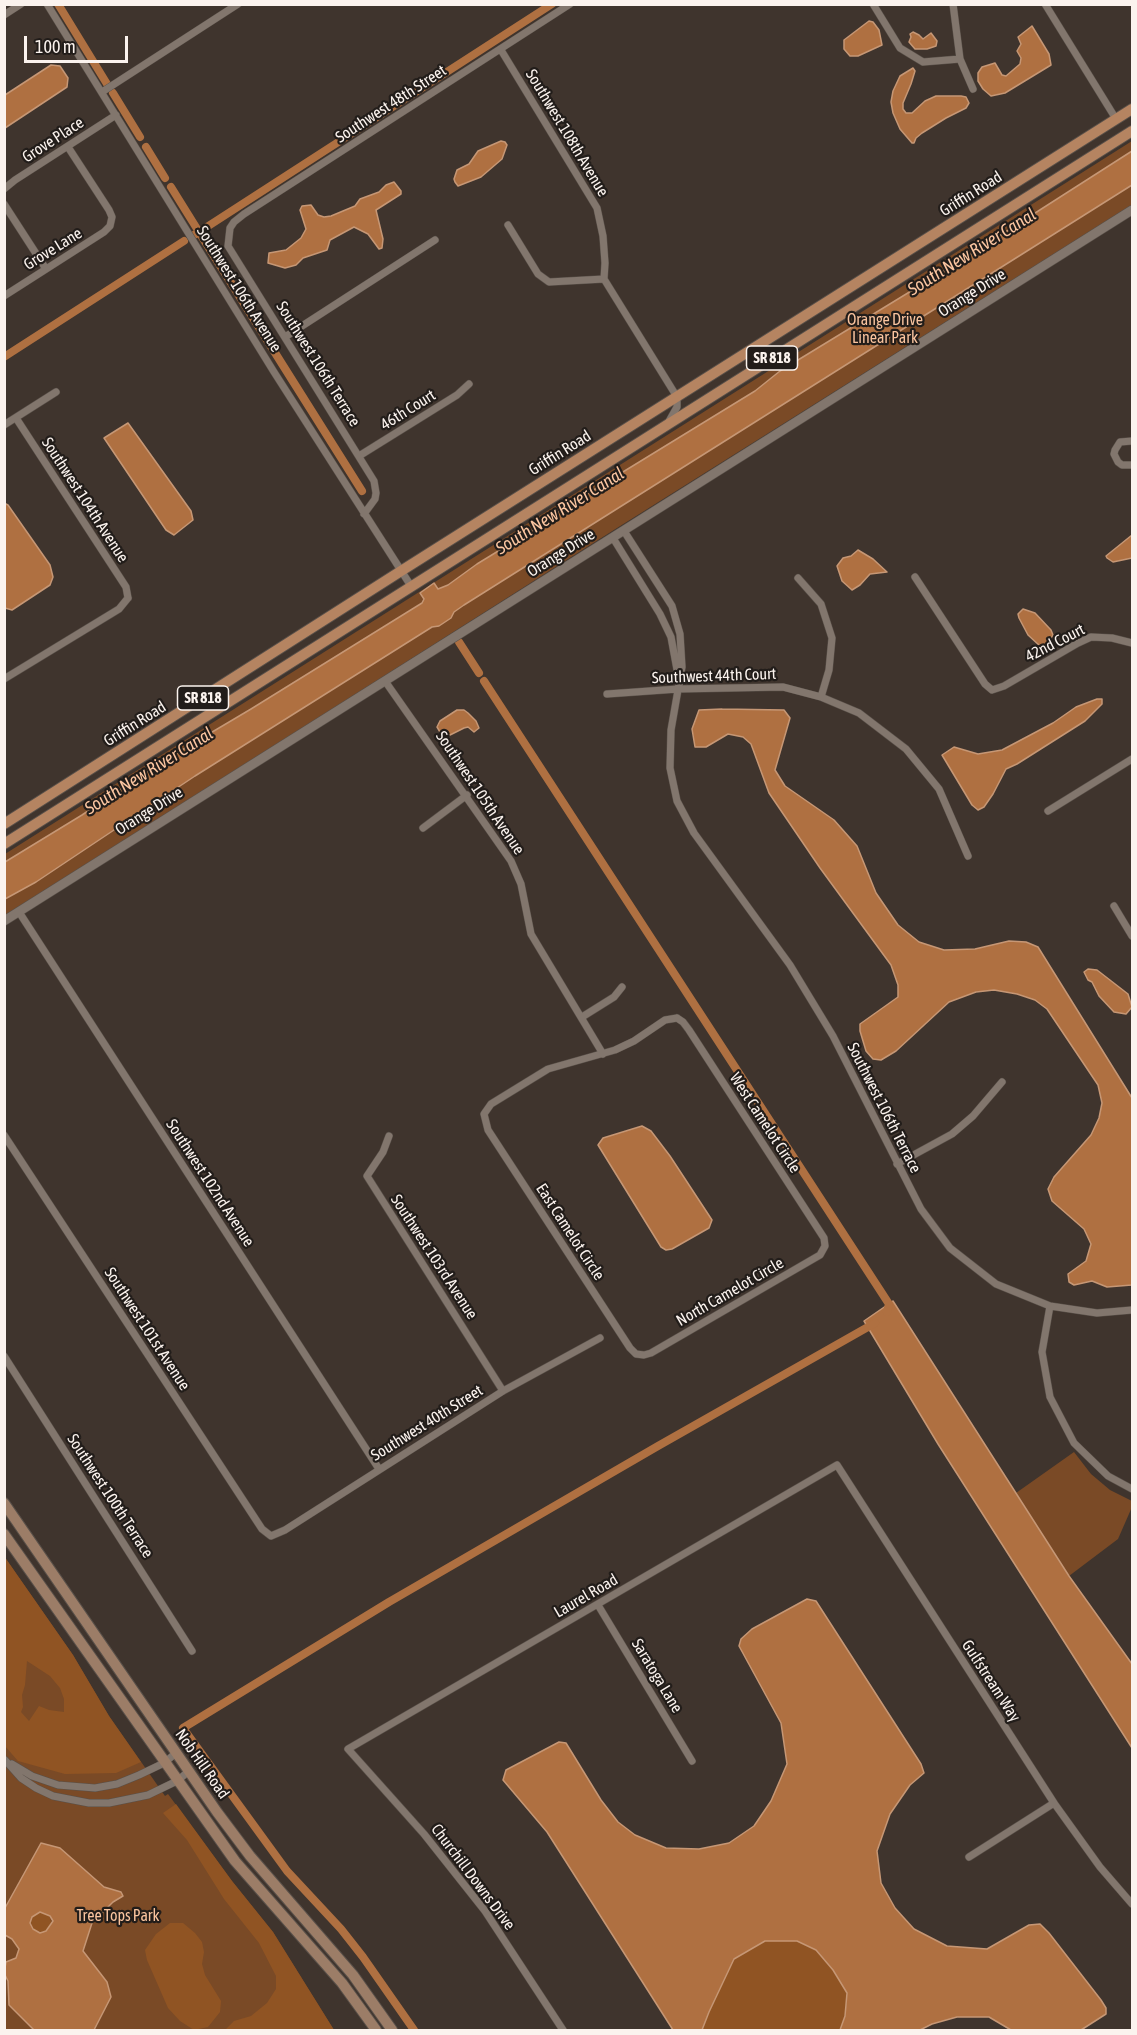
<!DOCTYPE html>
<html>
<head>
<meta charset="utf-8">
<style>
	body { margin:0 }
	#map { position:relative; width:1137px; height:2035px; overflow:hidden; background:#3f342d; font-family:"Asap Condensed",sans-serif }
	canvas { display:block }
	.frame { position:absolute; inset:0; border:6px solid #fbf3ee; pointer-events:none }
	.scale { position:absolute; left:24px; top:36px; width:104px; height:27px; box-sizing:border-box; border:3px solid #fbf3ee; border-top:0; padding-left:8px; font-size:18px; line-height:21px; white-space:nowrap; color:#fbf3ee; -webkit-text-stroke:4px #221d1a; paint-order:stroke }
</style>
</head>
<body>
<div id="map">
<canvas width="1137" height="2035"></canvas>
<div class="frame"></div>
<div class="scale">100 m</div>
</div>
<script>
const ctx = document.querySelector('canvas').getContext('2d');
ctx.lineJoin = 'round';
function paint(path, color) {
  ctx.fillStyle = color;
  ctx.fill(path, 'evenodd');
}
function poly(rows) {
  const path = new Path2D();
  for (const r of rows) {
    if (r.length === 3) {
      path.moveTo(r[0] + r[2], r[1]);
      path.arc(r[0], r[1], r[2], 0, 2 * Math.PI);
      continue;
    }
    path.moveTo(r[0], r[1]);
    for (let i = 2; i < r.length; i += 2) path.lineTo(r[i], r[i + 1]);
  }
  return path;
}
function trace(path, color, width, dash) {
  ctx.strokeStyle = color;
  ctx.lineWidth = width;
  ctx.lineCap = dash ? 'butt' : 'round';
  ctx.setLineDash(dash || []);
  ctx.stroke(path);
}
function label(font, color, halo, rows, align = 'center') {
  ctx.font = font + ' "Asap Condensed",sans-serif';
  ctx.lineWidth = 4.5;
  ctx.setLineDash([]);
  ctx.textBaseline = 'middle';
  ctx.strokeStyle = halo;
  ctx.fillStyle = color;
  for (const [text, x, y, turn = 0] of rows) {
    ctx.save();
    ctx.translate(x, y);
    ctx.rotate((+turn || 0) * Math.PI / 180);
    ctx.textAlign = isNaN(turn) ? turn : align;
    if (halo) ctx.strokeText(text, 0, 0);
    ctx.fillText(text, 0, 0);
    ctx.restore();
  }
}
const green = poly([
	[1132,141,1132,205,617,528,5,917,5,854],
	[1074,1452,1091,1474,1110,1490,1132,1501,1132,1507,1118,1539,1069,1576,1016,1493],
	[4,1556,73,1655,109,1716,165,1796,168,1794,232,1881,273,1932,334,2030,5,2030]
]);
const forest = poly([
	[4,1556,73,1655,109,1716,141,1762,116,1773,65,1774,18,1761,5,1746],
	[27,1661,50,1676,60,1688,64,1699,64,1712,49,1710,39,1706,29,1721,21,1712,23,1707,22,1695,25,1685],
	[176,1804,232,1881,273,1932,334,2030,225,2030,234,2021,251,2016,267,2003,276,1989,276,1976,259,1943,224,1899,187,1840,163,1813],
	[41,1922,10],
	[170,1923,183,1923,195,1933,202,1942,204,1952,202,1964,205,1975,221,2001,220,2012,208,2027,194,2030,180,2021,168,2008,147,1960,145,1950,156,1934],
	[765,1941,797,1941,816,1950,833,1970,847,1993,845,2016,840,2030,702,2030,709,2012,734,1959]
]);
const water = poly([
	[869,21,873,22,879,30,882,45,858,56,850,56,844,49,844,40,869,21],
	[1032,26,1049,54,1051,65,1005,93,991,96,983,89,978,81,978,73,982,67,995,63,1002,75,1006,76,1020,64,1021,58,1017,51,1021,44,1018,37,1032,26],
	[913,32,919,35,923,39,931,33,937,41,936,46,927,49,915,49,909,42,911,37,910,34,913,32],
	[51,65,60,66,68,78,67,87,5,128,5,95,51,65],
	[913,68,915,71,911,84,903,103,903,109,906,113,912,113,925,101,936,96,961,96,966,97,969,103,966,108,946,118,922,133,916,138,914,143,912,143,900,129,893,113,891,102,893,91,900,76,913,68],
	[501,141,505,142,507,145,502,159,481,177,458,186,455,182,454,179,457,170,469,164,478,151,501,141],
	[1132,151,1132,185,464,605,454,612,451,618,439,626,432,627,195,776,36,882,5,899,5,862,82,815,165,760,251,709,422,603,424,599,420,593,434,583,438,589,448,585,477,564,549,520,556,513,755,391,780,371,957,263,1132,151],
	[394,182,401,191,401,194,376,210,383,239,382,248,379,249,368,234,354,227,330,240,327,250,303,258,296,265,285,268,268,263,269,253,286,250,301,238,306,229,300,210,302,206,311,205,318,215,324,217,331,216,355,206,360,199,379,192,386,185,394,182],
	[128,423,191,511,193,520,174,535,166,530,104,438,128,423],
	[4,503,8,505,50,565,53,577,50,585,12,610,5,608,4,503],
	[1132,535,1132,558,1113,562,1107,558,1106,556,1132,535],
	[858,550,873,559,887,572,870,574,860,585,852,590,842,581,837,566,843,558,851,556,858,550],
	[1023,609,1035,613,1051,630,1053,635,1048,644,1040,646,1028,635,1019,618,1018,614,1023,609],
	[1097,699,1102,699,1102,704,1085,721,1017,764,1006,769,993,794,984,807,978,810,972,805,942,755,954,747,978,754,1002,750,1053,723,1076,707,1097,699],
	[722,709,784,710,790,718,775,770,785,786,834,820,857,846,876,893,898,925,919,942,944,950,975,949,1009,941,1026,942,1038,947,1132,1098,1132,1285,1107,1287,1092,1281,1074,1285,1069,1282,1068,1274,1086,1261,1091,1244,1084,1229,1052,1201,1048,1189,1054,1177,1091,1135,1099,1118,1102,1103,1098,1085,1047,1009,1035,1000,1017,994,994,990,976,992,949,1002,896,1051,881,1060,873,1059,866,1051,860,1031,860,1024,898,997,898,985,891,965,820,868,769,793,751,744,743,737,728,734,706,747,695,747,692,729,699,710,722,709],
	[457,710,464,710,468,713,476,721,479,728,474,732,468,727,464,728,450,735,440,732,437,727,440,721,457,710],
	[1088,969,1097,970,1128,994,1132,1007,1126,1014,1114,1012,1099,996,1092,982,1088,980,1084,972,1088,969],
	[642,1126,651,1131,670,1156,712,1220,709,1228,672,1249,666,1250,661,1247,598,1145,603,1138,642,1126],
	[893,1301,1069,1576,1132,1664,1132,1748,938,1444,864,1321,893,1301],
	[807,1599,816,1601,921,1764,924,1773,910,1785,890,1814,877,1851,881,1883,895,1908,914,1929,947,1946,987,1949,1029,1925,1040,1924,1049,1933,1101,2000,1106,2008,1106,2014,1081,2030,1011,2030,989,2017,957,2017,932,2024,920,2030,840,2030,845,2016,847,1993,833,1970,816,1950,797,1941,765,1941,734,1959,709,2012,702,2030,673,2030,547,1832,503,1780,506,1770,559,1742,566,1743,601,1800,618,1822,635,1835,666,1848,699,1849,729,1843,754,1826,771,1801,787,1764,781,1723,739,1646,741,1639,752,1629,807,1599],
	[41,1843,60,1848,104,1887,121,1892,123,1896,113,1902,92,1923,83,1951,107,1982,111,1997,94,2030,34,2030,9,2005,8,1981,5,1975,5,1968,6,1962,16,1958,19,1949,12,1939,5,1935,5,1908,41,1843],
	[40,1912,50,1916,53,1921,46,1931,40,1933,33,1929,30,1923,32,1917,40,1912]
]);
const canal = poly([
	[58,4,107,84],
	[113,93,140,137],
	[146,147,165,178],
	[171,187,199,232,194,235],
	[4,357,184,241],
	[362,491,199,232,552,4],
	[459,642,479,673],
	[484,681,889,1304,887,1312],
	[414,2030,363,1957,341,1929,287,1871,183,1728,389,1602,658,1446,875,1323]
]);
const minor = poly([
	[47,4,274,372,411,586],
	[873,4,900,48,923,62,960,59],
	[953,4,960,59,973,89],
	[1045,4,1116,119],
	[4,15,21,4],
	[501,50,597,208,603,236,605,263,604,279,677,397,677,407,668,423],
	[102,92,238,4],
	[4,189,15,180,116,115],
	[4,204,46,269],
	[508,225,538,274,549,282,604,279],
	[4,296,104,232,110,226,112,217,109,210,68,147],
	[285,337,435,240],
	[16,418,126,587,128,598],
	[4,425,56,392],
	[1132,441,1120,442,1115,450,1114,454,1118,462,1122,465,1132,465],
	[359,456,457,395,469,384],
	[364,514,375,499,376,493,374,481,228,246,230,228,234,222,244,214,570,4],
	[624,531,672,606,680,634,682,667,671,730,670,768,677,801,694,833,790,965,833,1036,921,1209,950,1248,996,1284,1050,1306,1097,1313,1132,1310],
	[613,538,660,614,671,637,678,675],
	[915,577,985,684,992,690,1004,686,1078,643,1091,637,1112,638,1132,643],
	[798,578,821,604,832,638,829,670,821,697],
	[4,679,119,609,128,598],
	[385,681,511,861,521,884,531,934,603,1054],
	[607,694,678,689,783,687,821,697,859,713,906,749,939,789,968,856],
	[1048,811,1132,759],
	[423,828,467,795],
	[1114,906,1132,936],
	[19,912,379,1469],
	[582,1017,614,997,622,987],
	[677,1018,683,1022,689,1030,824,1238,825,1246,820,1255,651,1353,644,1355,636,1354,630,1348,488,1130,484,1114,491,1104,548,1069,615,1050,634,1041,665,1020,677,1018],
	[4,1135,262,1529,271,1536,285,1530,503,1391,600,1338],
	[389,1136,383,1152,367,1176,503,1391],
	[897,1164,952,1134,973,1116,1002,1082],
	[1050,1306,1042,1352,1050,1397,1074,1443,1108,1476,1132,1489],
	[4,1356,192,1651],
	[598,1605,692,1761],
	[5,1760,21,1778,36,1788,53,1796,89,1803,109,1803,148,1795,177,1781,189,1771],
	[12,1764,32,1776,58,1785,95,1788,117,1784,139,1775,164,1763,176,1753],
	[969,1857,1054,1803],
	[563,2030,485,1911,424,1834,348,1749,837,1465,1054,1803,1100,1867,1132,1904]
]);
const tertiary = poly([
	[4,921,1132,210]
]);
const secondary = poly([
	[4,1503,217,1812,250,1856,353,1975,392,2030],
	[4,1534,235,1861,342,1983,376,2030]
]);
const primary = poly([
	[4,824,401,571,1132,109],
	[4,844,1132,131]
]);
const shields = [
	[772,358,51],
	[203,698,51]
];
const shieldNames = [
	["SR 818",772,358],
	["SR 818",203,698]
];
const streetNames = [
	["Southwest 48th Street",391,104,-33],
	["Southwest 108th Avenue",567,133,59],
	["Grove Place",53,140,-33],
	["Griffin Road",971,194,-32],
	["Grove Lane",53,249,-32],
	["Southwest 106th Avenue",239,289,58],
	["Orange Drive",972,293,-32],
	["Southwest 106th Terrace",318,364,58],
	["46th Court",408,410,-32],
	["Griffin Road",560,453,-32],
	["Southwest 104th Avenue",85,500,57],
	["Orange Drive",561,553,-32],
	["42nd Court",1055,643,-27],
	["Southwest 44th Court",714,676,-2],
	["Griffin Road",135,724,-32],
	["Southwest 105th Avenue",480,793,56],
	["Orange Drive",149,811,-32],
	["Southwest 106th Terrace",884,1108,63],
	["West Camelot Circle",765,1123,57],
	["Southwest 102nd Avenue",210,1183,57],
	["East Camelot Circle",570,1232,57],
	["Southwest 103rd Avenue",434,1257,57],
	["North Camelot Circle",730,1292,-30],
	["Southwest 101st Avenue",147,1329,57],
	["Southwest 40th Street",427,1423,-32],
	["Southwest 100th Terrace",110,1496,57],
	["Laurel Road",586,1596,-30],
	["Saratoga Lane",657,1676,59],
	["Gulfstream Way",991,1681,57],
	["Nob Hill Road",202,1764,55],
	["Churchill Downs Drive",473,1877,53]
];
const parkNames = [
	["Orange Drive",885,320],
	["Linear Park",885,338],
	["Tree Tops Park",118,1916]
];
const waterNames = [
	["South New River Canal",972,252,-32],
	["South New River Canal",560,511,-32],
	["South New River Canal",149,771,-32]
];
paint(green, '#7a4a26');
paint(forest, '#905423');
paint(water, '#af7041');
trace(water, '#c69775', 1.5);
trace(canal, '#af7041', 8);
trace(minor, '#595049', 8);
trace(tertiary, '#595049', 10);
trace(secondary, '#595049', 12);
trace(primary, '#595049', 12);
trace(minor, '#82766d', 7);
trace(tertiary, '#82766d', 9);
trace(secondary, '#9c7d67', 10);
trace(primary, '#b58461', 10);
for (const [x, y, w] of shields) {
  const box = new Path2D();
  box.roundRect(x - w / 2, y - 12, w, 24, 4.5);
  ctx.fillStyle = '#221d1a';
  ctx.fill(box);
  trace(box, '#fbf3ee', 1.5);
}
label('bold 15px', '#fbf3ee', null, shieldNames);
label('16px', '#fbf3ee', '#221d1a', streetNames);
label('16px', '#fac49f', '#221d1a', parkNames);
label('italic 18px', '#fcc6a1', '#221d1a', waterNames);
</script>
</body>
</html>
